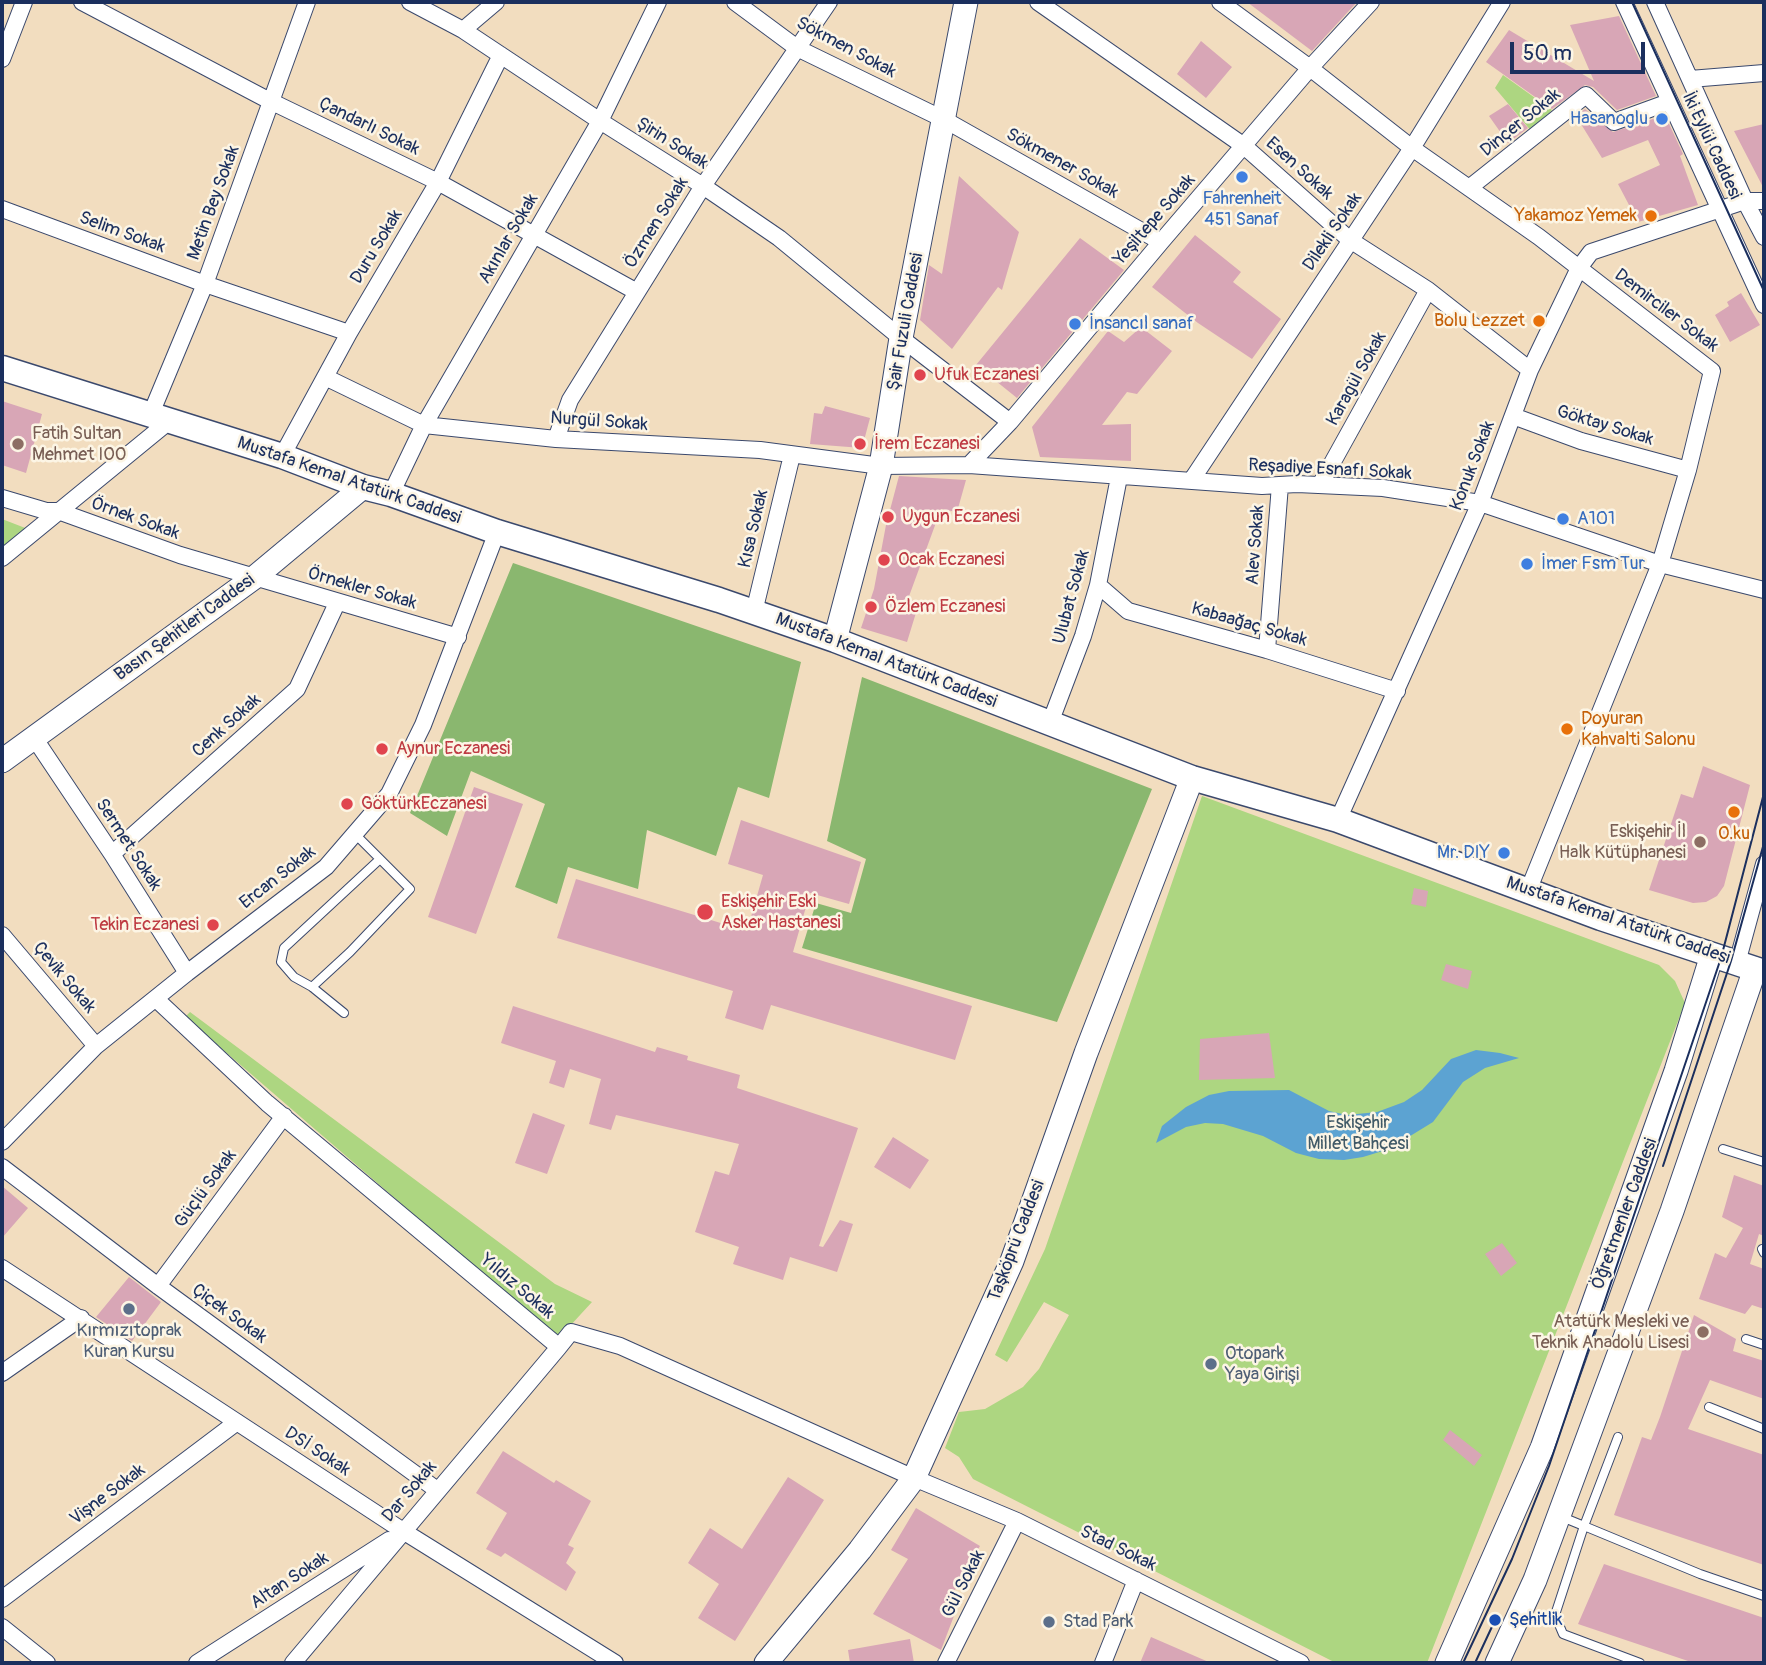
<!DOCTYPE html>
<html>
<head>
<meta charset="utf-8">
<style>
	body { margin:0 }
	#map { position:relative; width:1766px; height:1665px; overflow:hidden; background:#f2ddbf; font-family:Pangolin,sans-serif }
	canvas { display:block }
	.frame { position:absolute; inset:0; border:4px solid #1b2f5e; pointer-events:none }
	.scale { position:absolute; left:1510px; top:42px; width:135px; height:32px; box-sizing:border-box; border:4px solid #1b2f5e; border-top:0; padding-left:9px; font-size:21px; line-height:24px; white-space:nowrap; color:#1b2f5e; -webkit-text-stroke:5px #fcf5e5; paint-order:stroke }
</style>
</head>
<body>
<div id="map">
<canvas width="1766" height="1665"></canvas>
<div class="frame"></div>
<div class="scale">50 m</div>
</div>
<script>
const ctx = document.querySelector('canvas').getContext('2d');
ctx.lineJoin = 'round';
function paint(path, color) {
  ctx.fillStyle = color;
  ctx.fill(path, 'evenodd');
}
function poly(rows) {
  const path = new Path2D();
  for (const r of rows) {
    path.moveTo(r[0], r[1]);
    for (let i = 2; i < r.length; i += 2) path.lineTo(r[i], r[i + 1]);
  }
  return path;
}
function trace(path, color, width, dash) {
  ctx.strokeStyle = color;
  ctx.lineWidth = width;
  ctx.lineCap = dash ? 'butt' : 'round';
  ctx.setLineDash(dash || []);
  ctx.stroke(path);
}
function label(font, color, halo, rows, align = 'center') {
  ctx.font = font + ' Pangolin,sans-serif';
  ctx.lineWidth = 5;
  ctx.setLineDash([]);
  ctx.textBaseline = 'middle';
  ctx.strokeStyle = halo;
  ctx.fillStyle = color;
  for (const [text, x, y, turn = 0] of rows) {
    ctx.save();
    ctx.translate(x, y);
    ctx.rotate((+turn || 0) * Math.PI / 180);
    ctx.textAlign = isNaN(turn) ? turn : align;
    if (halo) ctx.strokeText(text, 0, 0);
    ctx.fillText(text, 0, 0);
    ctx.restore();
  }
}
const green = poly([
	[1503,75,1552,110,1532,132,1495,88],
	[2,519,33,531,2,557],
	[1202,796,1659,965,1675,981,1685,1003,1427,1663,1336,1663,973,1479,959,1457,945,1448,959,1412,985,1409,1023,1387,1039,1369,1069,1315,1044,1302,1007,1362,995,1355,1045,1249],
	[190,1012,555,1284,592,1302,558,1339,185,1017]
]);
const forest = poly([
	[513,563,801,662,769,798,738,787,716,856,647,830,638,889,568,867,557,904,515,887,545,804,471,771,447,836,410,813],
	[862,677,1152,789,1057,1022,802,948,816,903,851,913,866,859,827,841]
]);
const water = poly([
	[1476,1050,1500,1053,1519,1058,1485,1068,1463,1082,1433,1122,1389,1149,1363,1157,1344,1160,1319,1159,1296,1153,1263,1136,1223,1124,1205,1123,1186,1127,1156,1143,1162,1126,1186,1107,1209,1095,1229,1091,1289,1090,1329,1111,1347,1115,1377,1112,1404,1102,1422,1090,1451,1059]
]);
const building = poly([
	[1247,2,1357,2,1312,51],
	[1619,16,1656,96,1617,110,1593,87,1585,85,1552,109,1486,62,1509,30,1594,81,1570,25],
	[1201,41,1232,67,1206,98,1177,74],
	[1508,104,1528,128,1508,143,1489,116],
	[1585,109,1613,132,1665,115,1683,154,1680,156,1698,205,1638,222,1618,184,1660,165,1648,140,1602,158,1576,116],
	[1764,124,1764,189,1734,131],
	[959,176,1019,232,1002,290,998,287,952,349,920,320,929,265,942,274],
	[1195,235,1241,272,1233,282,1281,319,1252,359,1198,323,1152,287],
	[1080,238,1124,270,1017,398,976,365],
	[1741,293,1760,325,1730,342,1715,315,1729,306,1727,302],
	[1141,327,1172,351,1137,394,1127,392,1102,425,1131,424,1131,461,1040,457,1032,427,1108,331,1124,342],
	[2,401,42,414,26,473,2,465],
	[825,406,870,418,862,448,810,444,814,413,822,414],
	[899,476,966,480,957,512,941,509,908,599,919,603,907,642,861,628,874,589,886,525],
	[1703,766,1750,785,1724,886,1717,896,1706,902,1693,903,1649,890,1681,794,1693,798],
	[474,787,523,804,476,934,428,917],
	[741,820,861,862,849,904,810,893,793,952,972,1006,955,1060,771,1005,763,1030,725,1018,733,991,557,938,576,879,747,931,763,875,728,864],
	[1414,888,1428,891,1426,907,1411,904],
	[1446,964,1472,971,1468,989,1441,980],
	[513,1006,655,1052,657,1047,688,1056,687,1060,740,1075,737,1088,858,1128,819,1246,823,1247,840,1220,853,1224,837,1272,790,1257,783,1280,733,1264,739,1247,695,1232,715,1171,729,1175,739,1144,616,1115,611,1130,589,1124,601,1079,570,1069,564,1088,549,1083,556,1061,501,1043],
	[1269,1033,1275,1078,1199,1080,1200,1039],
	[533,1113,565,1125,547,1174,515,1163],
	[893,1137,929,1160,910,1189,874,1167],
	[1734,1175,1764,1186,1764,1236,1759,1234,1750,1264,1764,1269,1764,1309,1752,1305,1745,1314,1699,1299,1715,1253,1726,1258,1743,1228,1722,1217],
	[2,1186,28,1208,2,1238],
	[1502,1243,1517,1263,1501,1276,1485,1254],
	[129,1277,161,1302,132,1341,96,1317],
	[1694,1315,1736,1339,1733,1351,1764,1361,1764,1399,1710,1380,1688,1429,1764,1455,1764,1565,1614,1515,1642,1437,1651,1440,1660,1417],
	[1450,1430,1482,1455,1474,1466,1443,1440],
	[503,1451,554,1483,556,1480,591,1501,568,1545,574,1548,566,1563,576,1572,566,1591,505,1553,501,1557,486,1549,507,1513,476,1493],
	[788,1477,824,1500,735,1641,698,1618,719,1584,688,1563,710,1528,742,1549],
	[916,1508,980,1546,955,1590,957,1608,941,1650,873,1614,908,1559,891,1550],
	[1604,1564,1764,1618,1764,1663,1694,1663,1578,1624],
	[1151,1637,1211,1663,1140,1663],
	[910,1639,914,1663,850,1663,848,1650]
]);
const lane = poly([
	[312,987,350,952,410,889,355,834],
	[344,1013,312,987,294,977,281,962,284,948,380,859],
	[1723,1149,1764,1162],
	[1762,1249,1764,1253],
	[1746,1339,1764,1345],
	[1709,1407,1764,1429],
	[1618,1437,1584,1526,1700,1574,1764,1596],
	[1562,1517,1584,1526,1555,1615,1563,1634,1640,1663]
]);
const street = poly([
	[82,2,268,100,438,182,637,292],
	[410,2,463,30,600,121,703,186,779,238,901,338,1010,422],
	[735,2,797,48,945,120,1161,242],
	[1038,2,1244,146,1350,240,1428,290,1530,370],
	[1220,2,1310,68,1412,148,1539,237,1712,371,1688,470,1660,564,1528,891],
	[1624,2,1764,305],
	[1655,2,1745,201,1764,237],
	[463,30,496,2],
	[2,59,24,2],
	[1690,79,1764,73],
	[1469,188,1586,95,1614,122,1669,102],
	[2,209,205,284,349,333],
	[325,377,424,425,556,439,760,450,881,466,969,465,1262,486,1297,484,1383,488,1480,503,1660,564,1764,590],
	[150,416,205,284,307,2],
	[1513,416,1581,441,1688,470],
	[556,439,570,400,703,186,829,2],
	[282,456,349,333,438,182,501,55],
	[969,465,1010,422,1161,242,1310,68,1371,2],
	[1191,481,1412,148,1502,2],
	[1320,485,1428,290],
	[391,494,424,425,600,121,658,2],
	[2,498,46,511,58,511,180,555,458,637],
	[2,558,162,427],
	[1098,585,1128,611,1267,650,1397,691],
	[754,612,792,455],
	[1267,650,1280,485],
	[1050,723,1083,636,1098,585,1119,477],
	[35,739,112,854,187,973],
	[1338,820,1480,503,1530,370,1579,268,1591,252,1745,201,1764,201],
	[112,854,297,689,337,603],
	[2,935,96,1046],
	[1737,963,1764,864],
	[156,999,267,1103,559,1347,571,1332,620,1346,914,1478,1017,1521,1301,1663],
	[2,1142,96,1046,187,973,326,867,389,794,423,725,497,532],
	[2,1167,158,1286,437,1490],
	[2,1268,403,1531,615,1663],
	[158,1286,284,1116],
	[2,1373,81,1318],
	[2,1599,237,1422],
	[2,1627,47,1663],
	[197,1663,389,1540],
	[293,1663,559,1347],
	[946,1663,1017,1521],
	[1103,1663,1136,1580]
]);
const secondary = poly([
	[835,640,881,466,901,338,966,2],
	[2,761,255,577,363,487],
	[766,1663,860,1550,914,1478,1012,1261,1086,1053,1192,778],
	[1447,1663,1542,1448,1676,1071,1712,955],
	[1497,1663,1535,1580,1672,1211,1755,969]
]);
const primary = poly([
	[2,368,282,456,363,487,391,494,497,532,719,600,835,640,1192,778,1338,820,1601,918,1764,972]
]);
const tram = poly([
	[1632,2,1764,291],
	[1663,1166,1731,961,1764,843],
	[1463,1663,1512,1559,1549,1466,1721,958,1764,793],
	[1475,1663,1497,1616]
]);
const markers = [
	[1662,119,7,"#3f7fe0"],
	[1242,177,7,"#3f7fe0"],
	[1651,216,7,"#e8710a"],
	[1539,321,7,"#e8710a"],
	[1075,324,7,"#3f7fe0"],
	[920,375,7,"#e0444e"],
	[18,444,7,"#8d6e63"],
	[860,444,7,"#e0444e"],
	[888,517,7,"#e0444e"],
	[1563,519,7,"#3f7fe0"],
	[884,560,7,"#e0444e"],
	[1527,564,7,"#3f7fe0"],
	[871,607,7,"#e0444e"],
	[1567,729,7,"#e8710a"],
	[382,749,7,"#e0444e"],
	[347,804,7,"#e0444e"],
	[1734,812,7,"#e8710a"],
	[1700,842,7,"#8d6e63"],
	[1504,853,7,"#3f7fe0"],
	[705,912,9,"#e0444e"],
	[213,925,7,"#e0444e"],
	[129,1309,7,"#5c6f8a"],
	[1703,1332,7,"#8d6e63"],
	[1211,1364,7,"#5c6f8a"],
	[1495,1620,7,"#1a4fb4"],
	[1049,1622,7,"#5c6f8a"]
];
const streetNames = [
	["Sökmen Sokak",846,48,28],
	["Dinçer Sokak",1521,123,-39],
	["Çandarlı Sokak",369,127,26],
	["Şirin Sokak",672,144,32],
	["İki Eylül Caddesi",1711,146,65],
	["Sökmener Sokak",1062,164,29],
	["Esen Sokak",1299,169,42],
	["Metin Bey Sokak",214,203,-70],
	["Yeşiltepe Sokak",1155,220,-49],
	["Özmen Sokak",657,223,-58],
	["Dilekli Sokak",1333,232,-56],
	["Selim Sokak",122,233,20],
	["Akınlar Sokak",509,239,-60],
	["Duru Sokak",377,247,-59],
	["Demirciler Sokak",1666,311,37],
	["Şair Fuzuli Caddesi",906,322,-80],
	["Karagül Sokak",1357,379,-61],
	["Nurgül Sokak",599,422,4],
	["Göktay Sokak",1605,426,17],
	["Konuk Sokak",1473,466,-69],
	["Reşadiye Esnafı Sokak",1330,470,3],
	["Mustafa Kemal Atatürk Caddesi",349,481,19],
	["Örnek Sokak",135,519,20],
	["Kısa Sokak",754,529,-77],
	["Alev Sokak",1256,545,-86],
	["Örnekler Sokak",362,589,16],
	["Ulubat Sokak",1072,597,-75],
	["Kabaağaç Sokak",1249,625,16],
	["Basın Şehitleri Caddesi",185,628,-36],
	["Mustafa Kemal Atatürk Caddesi",886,661,21],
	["Cenk Sokak",227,726,-42],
	["Sermet Sokak",128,845,57],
	["Ercan Sokak",278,878,-38],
	["Mustafa Kemal Atatürk Caddesi",1618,921,19],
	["Çevik Sokak",64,978,50],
	["Güçlü Sokak",206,1189,-54],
	["Öğretmenler Caddesi",1625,1214,-70],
	["Taşköprü Caddesi",1017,1241,-69],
	["Yıldız Sokak",517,1287,40],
	["Çiçek Sokak",229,1314,36],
	["DSİ Sokak",317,1452,33],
	["Dar Sokak",410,1492,-50],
	["Vişne Sokak",108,1495,-37],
	["Stad Sokak",1118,1549,26],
	["Altan Sokak",290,1581,-33],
	["Gül Sokak",964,1584,-63]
];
const shopNames = [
	["Hasanoglu",1648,119,"right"],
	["Fahrenheit",1242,199,"center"],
	["451 Sanaf",1242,220,"center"],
	["İnsancıl sanaf",1089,324],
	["A101",1577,519],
	["İmer Fsm Tur",1541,564],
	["Mr. DIY",1490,853,"right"]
];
const foodNames = [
	["Yakamoz Yemek",1637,216],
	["Bolu Lezzet",1525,321],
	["Doyuran",1581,719,"left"],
	["Kahvalti Salonu",1581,740,"left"],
	["O.ku",1734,834,"center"]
];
const healthNames = [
	["Ufuk Eczanesi",934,375],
	["İrem Eczanesi",874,444],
	["Uygun Eczanesi",902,517],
	["Ocak Eczanesi",898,560],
	["Özlem Eczanesi",885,607],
	["Aynur Eczanesi",396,749],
	["GöktürkEczanesi",361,804],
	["Eskişehir Eski",721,902],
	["Asker Hastanesi",721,923],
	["Tekin Eczanesi",199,925,"right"]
];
const educationNames = [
	["Fatih Sultan",32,434,"left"],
	["Mehmet IOO",32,455,"left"],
	["Eskişehir İl",1686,832],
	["Halk Kütüphanesi",1686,853],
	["Atatürk Mesleki ve",1689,1322],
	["Teknik Anadolu Lisesi",1689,1343]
];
const parkNames = [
	["Eskişehir",1358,1123],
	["Millet Bahçesi",1358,1144]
];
const serviceNames = [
	["Kırmızıtoprak",129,1331,"center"],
	["Kuran Kursu",129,1352,"center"],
	["Otopark",1225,1354],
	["Yaya Girişi",1225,1375],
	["Stad Park",1063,1622]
];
const transitNames = [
	["Şehitlik",1509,1620]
];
paint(green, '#add681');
paint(forest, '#8ab76f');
paint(water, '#5ca3d2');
paint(building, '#d8a6b6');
trace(lane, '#3b496d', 10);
trace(street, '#3b496d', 18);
trace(secondary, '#3b496d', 25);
trace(primary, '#3b496d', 27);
trace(lane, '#fff', 8);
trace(street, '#fff', 16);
trace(secondary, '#fff', 23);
trace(primary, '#fff', 24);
trace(tram, '#1b2f5e', 2);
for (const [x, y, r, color] of markers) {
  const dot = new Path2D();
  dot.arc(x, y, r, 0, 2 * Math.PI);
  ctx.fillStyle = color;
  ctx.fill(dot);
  trace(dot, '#fcf5e5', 2.5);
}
label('18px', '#1b2f5e', '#fcf5e5', streetNames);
label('18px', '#366cbe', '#fcf5e5', shopNames, 'left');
label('18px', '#c56008', '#fcf5e5', foodNames, 'right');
label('18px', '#be3a42', '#fcf5e5', healthNames, 'left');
label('18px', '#785e54', '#fcf5e5', educationNames, 'right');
label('18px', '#405967', '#fcf5e5', parkNames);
label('18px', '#4e5e75', '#fcf5e5', serviceNames, 'left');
label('18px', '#164399', '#fcf5e5', transitNames, 'left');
</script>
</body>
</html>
